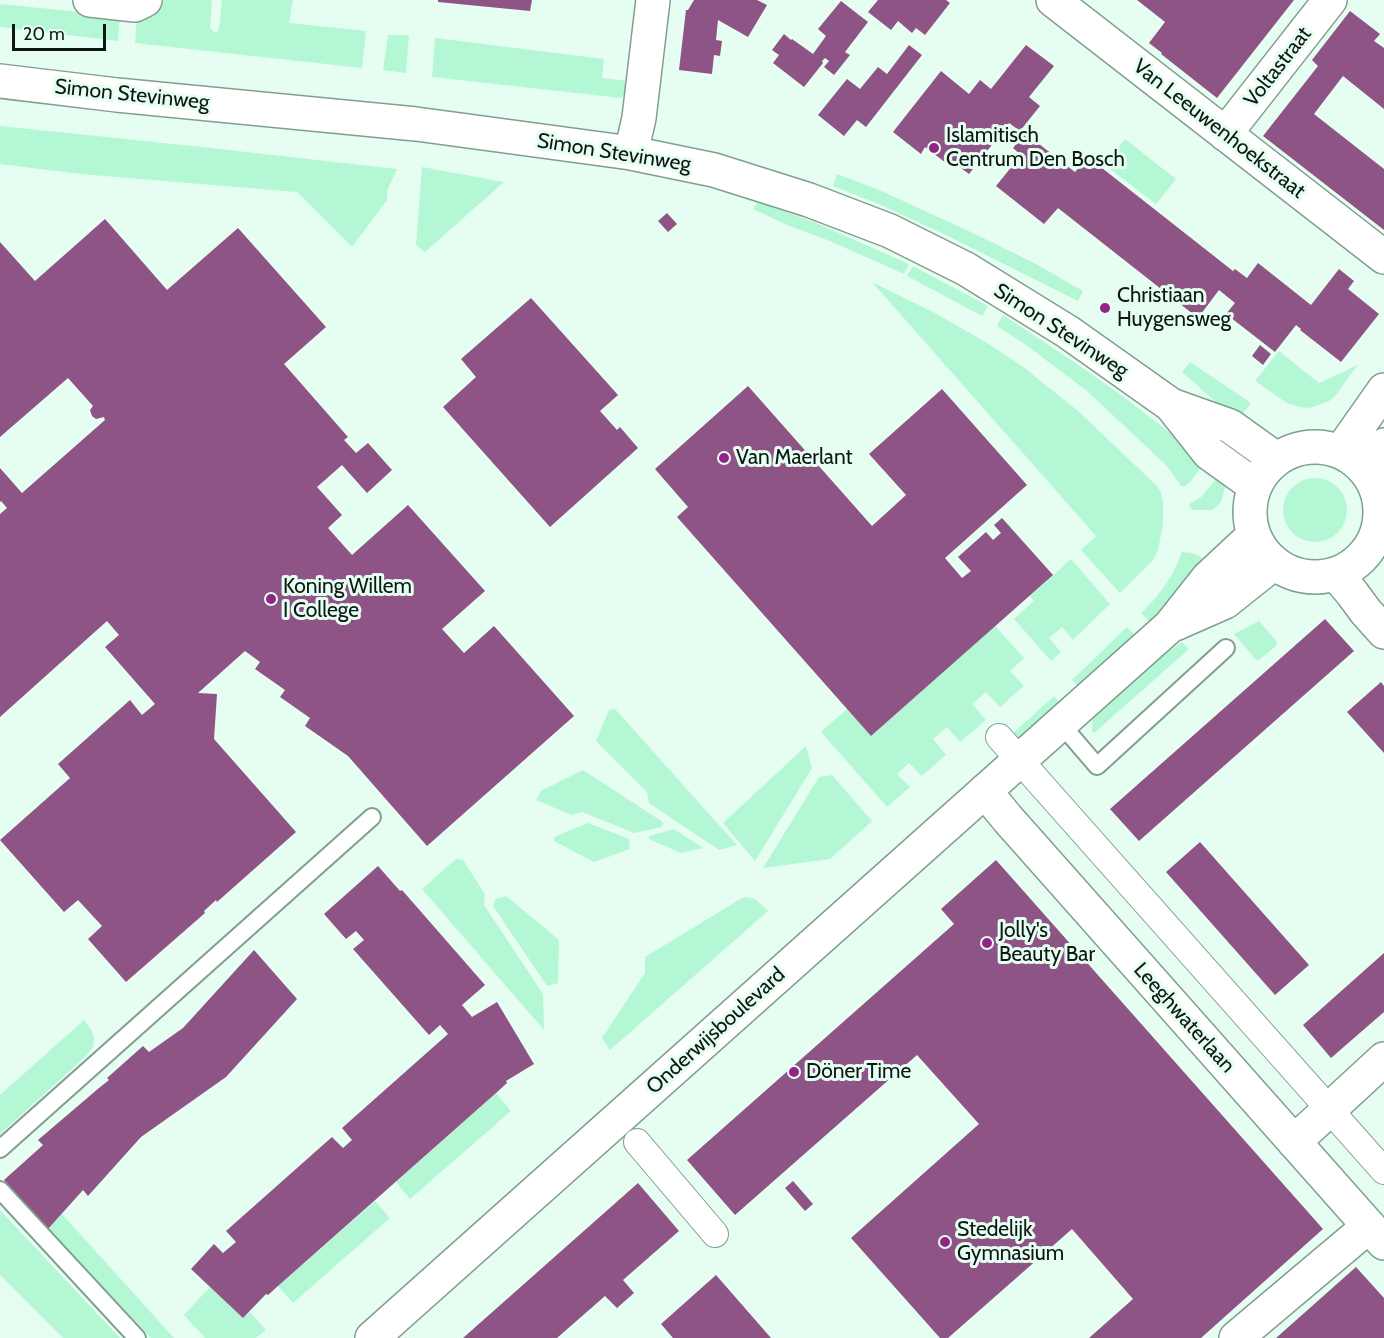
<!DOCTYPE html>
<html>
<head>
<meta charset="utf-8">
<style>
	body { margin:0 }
	#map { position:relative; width:1384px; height:1338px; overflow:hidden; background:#e6fdf1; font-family:Cabin,sans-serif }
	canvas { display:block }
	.scale { position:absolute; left:12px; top:24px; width:94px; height:27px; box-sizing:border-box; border:3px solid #0e1813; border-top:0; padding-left:8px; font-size:18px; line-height:21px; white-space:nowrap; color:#0e1813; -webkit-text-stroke:4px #e6fdf1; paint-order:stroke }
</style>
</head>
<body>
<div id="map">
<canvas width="1384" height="1338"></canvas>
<div class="scale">20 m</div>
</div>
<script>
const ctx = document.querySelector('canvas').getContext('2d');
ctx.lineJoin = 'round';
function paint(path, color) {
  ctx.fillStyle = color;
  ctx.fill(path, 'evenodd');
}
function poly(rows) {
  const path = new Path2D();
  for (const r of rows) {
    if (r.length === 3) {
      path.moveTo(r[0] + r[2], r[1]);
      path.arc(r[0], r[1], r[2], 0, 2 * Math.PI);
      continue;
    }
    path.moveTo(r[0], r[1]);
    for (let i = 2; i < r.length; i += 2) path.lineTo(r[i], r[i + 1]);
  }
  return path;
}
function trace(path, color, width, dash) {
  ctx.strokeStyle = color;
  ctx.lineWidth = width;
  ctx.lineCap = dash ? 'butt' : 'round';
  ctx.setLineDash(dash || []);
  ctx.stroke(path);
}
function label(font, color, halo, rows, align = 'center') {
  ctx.font = font + ' Cabin,sans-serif';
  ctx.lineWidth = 6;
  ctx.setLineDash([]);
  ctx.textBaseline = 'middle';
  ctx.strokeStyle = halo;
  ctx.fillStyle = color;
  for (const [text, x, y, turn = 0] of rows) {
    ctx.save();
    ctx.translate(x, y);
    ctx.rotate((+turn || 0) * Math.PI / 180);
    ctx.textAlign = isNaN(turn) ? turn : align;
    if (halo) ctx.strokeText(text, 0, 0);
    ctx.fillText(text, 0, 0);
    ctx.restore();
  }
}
const green = poly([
	[164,0,212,0,210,28,214,32,217,32,219,28,222,0,293,0,289,23,366,31,362,68,135,43,137,14,153,12,161,6],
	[0,4,120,16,118,41,0,27],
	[388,35,409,35,406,73,383,70],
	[435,38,604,59,602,78,628,81,627,92,621,98,432,77],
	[0,126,202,147,397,169,387,191,387,200,352,247,297,192,81,174,0,164],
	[1125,139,1176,179,1156,204,1105,165],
	[422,167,504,182,425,252,416,245],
	[837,174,877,189,975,234,1036,264,1083,291,1078,301,948,236,881,205,833,186],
	[758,202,814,222,909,264,904,274,830,241,787,225,753,209],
	[913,266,988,306,982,316,907,276],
	[872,282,937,314,987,343,1022,366,1078,411,1157,486,1161,493,1163,502,1163,524,1158,550,1154,559,1120,593,1081,550,1096,536],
	[1003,315,1074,362,1124,397,1206,461,1190,482,1184,487,1181,486,1167,466,1087,391,1026,345,997,326],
	[1279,351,1319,383,1358,365,1347,379,1337,394,1329,401,1310,408,1300,407,1287,403,1255,381],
	[1190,362,1251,403,1237,421,1182,372],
	[1221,473,1226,483,1221,502,1217,506,1212,510,1194,510,1190,508,1189,504,1201,497],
	[1315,510,32],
	[1182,552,1192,553,1199,556,1210,565,1150,622,1141,613,1152,602,1164,587,1174,571],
	[1071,559,1110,604,1073,640,1062,627,1049,638,1061,652,1051,661,1014,619,1034,601,1030,596],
	[1259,621,1277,642,1276,646,1259,660,1256,660,1234,634],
	[995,626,1024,658,1010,671,1024,686,1000,707,986,692,972,704,986,720,960,742,947,727,933,739,946,755,922,776,909,763,897,774,910,787,887,807,821,732,847,709,871,736],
	[1127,627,1135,635,1079,687,1072,680],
	[1182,642,1189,649,1094,733,1092,731,1093,711,1133,677],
	[1054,696,1060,703,1017,742,1011,735],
	[615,709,737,845,719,850,649,803,647,792,596,741,609,710],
	[806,746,812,768,755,861,723,823],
	[583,770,663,822,662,827,634,833,582,812,572,815,536,800,541,791],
	[832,775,872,821,830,859,763,868,819,777],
	[588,823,629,839,630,849,594,862,554,841,554,837],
	[674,829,703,848,681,853,649,839,649,836],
	[456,859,463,860,485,894,484,905,543,994,544,1030,422,889],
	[506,896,559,940,558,983,547,986,493,906,496,899],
	[747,897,755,899,768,911,610,1050,602,1038,645,973,645,957,742,898],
	[84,1020,92,1031,94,1039,93,1047,86,1056,0,1134,0,1095],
	[496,1093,511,1111,410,1199,396,1182],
	[375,1201,390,1218,293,1303,278,1286],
	[0,1210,120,1338,63,1338,0,1275],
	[62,1214,174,1338,151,1338,48,1229],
	[210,1287,243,1318,250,1312,266,1330,256,1338,205,1338,184,1315]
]);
const building = poly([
	[438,0,532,0,530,11,438,2],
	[694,0,757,0,767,5,748,37,718,20,716,40,722,41,720,56,714,55,712,74,679,70,686,10,688,10],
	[878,0,946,0,950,3,925,35,916,28,912,33,898,21,891,30,868,12],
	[1137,0,1294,0,1217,98,1161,54,1162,53,1149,43,1165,22],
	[841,1,868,22,845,52,850,55,834,75,824,67,829,61,825,58,822,61,823,63,804,87,773,63,779,55,772,50,784,34,791,40,792,39,813,54,826,36,818,29],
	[1350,11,1380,34,1374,41,1384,48,1384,109,1343,76,1314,114,1384,169,1384,230,1263,136,1318,66,1312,60],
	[909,45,922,55,866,127,857,120,844,136,818,115,847,79,860,89,878,67,887,74],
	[1026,45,1054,66,1029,97,1040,106,1020,131,1009,123,969,174,957,165,954,169,925,147,921,154,893,132,941,71,969,94,980,80,991,89],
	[1025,133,1075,172,1088,157,1233,271,1235,269,1247,278,1258,263,1311,305,1339,269,1354,281,1348,289,1379,314,1341,362,1300,330,1301,329,1296,325,1275,352,1226,314,1235,303,1219,290,1198,318,1058,208,1044,224,996,186,1021,155,1013,148],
	[667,213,677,224,668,232,658,221],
	[105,219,167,290,238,228,326,327,284,364,348,437,344,440,356,453,368,443,392,470,367,493,342,465,317,487,342,515,328,528,352,555,408,505,485,591,442,629,464,653,494,626,574,716,427,846,348,756,305,726,310,718,280,697,285,690,255,669,260,662,245,651,198,693,217,694,214,739,296,832,217,902,216,900,204,911,205,913,126,982,88,939,102,926,78,900,64,912,0,840,70,778,58,764,130,700,142,715,155,704,105,647,119,635,107,621,0,717,0,514,7,508,1,501,0,502,0,468,22,493,105,420,104,417,96,419,92,416,90,410,93,406,68,378,0,437,0,242,35,281],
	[531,298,618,395,600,411,617,430,620,427,638,448,550,527,443,407,476,377,461,359],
	[1260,345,1271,354,1263,365,1252,356],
	[748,386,872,526,906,495,869,454,942,389,1027,485,945,558,962,578,971,571,958,557,986,532,993,540,1001,533,994,525,1002,518,1053,575,871,736,677,517,688,507,655,469],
	[1325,619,1354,651,1139,841,1110,809],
	[1381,682,1384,686,1384,753,1347,712],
	[1200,842,1309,965,1275,995,1166,872],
	[996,860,1323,1229,1201,1338,1089,1338,1133,1299,1072,1229,948,1338,940,1338,851,1238,979,1124,917,1055,735,1215,687,1160,954,924,941,909],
	[378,866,400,891,402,890,485,985,462,1005,472,1017,497,1002,534,1064,506,1081,507,1083,496,1093,278,1286,268,1295,266,1294,243,1318,191,1269,214,1244,223,1253,236,1242,226,1231,332,1137,343,1148,352,1140,342,1128,448,1034,440,1025,429,1035,353,949,364,940,356,931,346,939,324,914],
	[254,950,297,999,226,1077,141,1137,88,1196,83,1190,48,1229,4,1180,43,1145,38,1140,99,1088,109,1080,107,1078,143,1046,149,1052,183,1028],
	[1384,953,1384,1012,1331,1058,1303,1025],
	[793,1181,813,1204,805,1211,785,1188],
	[638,1183,679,1231,623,1280,634,1293,617,1308,605,1296,557,1338,463,1338],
	[1356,1267,1384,1298,1384,1338,1276,1338],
	[716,1275,771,1338,673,1338,661,1324]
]);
const service = poly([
	[1061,724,1097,766,1226,648],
	[0,1149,372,817],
	[0,1190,137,1338]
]);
const pedestrian = poly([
	[999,737,1384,1171],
	[637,1142,715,1234]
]);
const minor = poly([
	[90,0,135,5,145,0],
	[1053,0,1384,257],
	[1225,134,1330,0],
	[631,153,639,118,653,0],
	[1341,451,1384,390],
	[1366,471,1384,445],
	[985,791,1007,818,1384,1243],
	[1294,1142,1384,1059],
	[1236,1338,1369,1226]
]);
const tertiary = poly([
	[0,81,117,95,416,124,631,153,714,170,809,200,890,231,966,269,1068,332,1171,405,1230,426,1276,459],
	[1171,405,1209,453,1255,486],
	[1315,512,65],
	[1336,574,1352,593,1366,612,1384,632],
	[1175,624,1225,602,1274,563],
	[372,1338,1170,626,1208,578,1253,536]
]);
const markers = [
	[934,148,6,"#922486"],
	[1105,308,6,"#922486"],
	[724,458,6,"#922486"],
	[271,599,6,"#922486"],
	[987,943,6,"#922486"],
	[794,1072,6,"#922486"],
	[945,1242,6,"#922486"]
];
const streetNames = [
	["Voltastraat",1278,67,-52],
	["Simon Stevinweg",132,95,6],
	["Van Leeuwenhoekstraat",1219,129,38],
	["Simon Stevinweg",614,153,9],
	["Simon Stevinweg",1061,331,33],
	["Leeghwaterlaan",1184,1018,48],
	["Onderwijsboulevard",716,1031,-42]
];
const poiNames = [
	["Islamitisch",946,136],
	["Centrum Den Bosch",946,160],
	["Christiaan",1117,296],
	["Huygensweg",1117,320],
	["Van Maerlant",736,458],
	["Koning Willem",283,587],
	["I College",283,611],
	["Jolly's",999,931],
	["Beauty Bar",999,955],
	["Döner Time",806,1072],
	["Stedelijk",957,1230],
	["Gymnasium",957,1254]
];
paint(green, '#b4f7d5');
paint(building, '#8f5486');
trace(service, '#829e8f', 20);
trace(pedestrian, '#829e8f', 28);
trace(minor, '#829e8f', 36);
trace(tertiary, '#829e8f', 36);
trace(service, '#fff', 16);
trace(pedestrian, '#fff', 26);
trace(minor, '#fff', 33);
trace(tertiary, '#fff', 33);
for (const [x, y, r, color] of markers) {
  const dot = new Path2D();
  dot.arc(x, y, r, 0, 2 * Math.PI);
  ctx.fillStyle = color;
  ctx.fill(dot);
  trace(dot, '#e6fdf1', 2);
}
label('21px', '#0e1813', '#e6fdf1', streetNames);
label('21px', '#0e1813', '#e6fdf1', poiNames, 'left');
</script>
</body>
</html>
